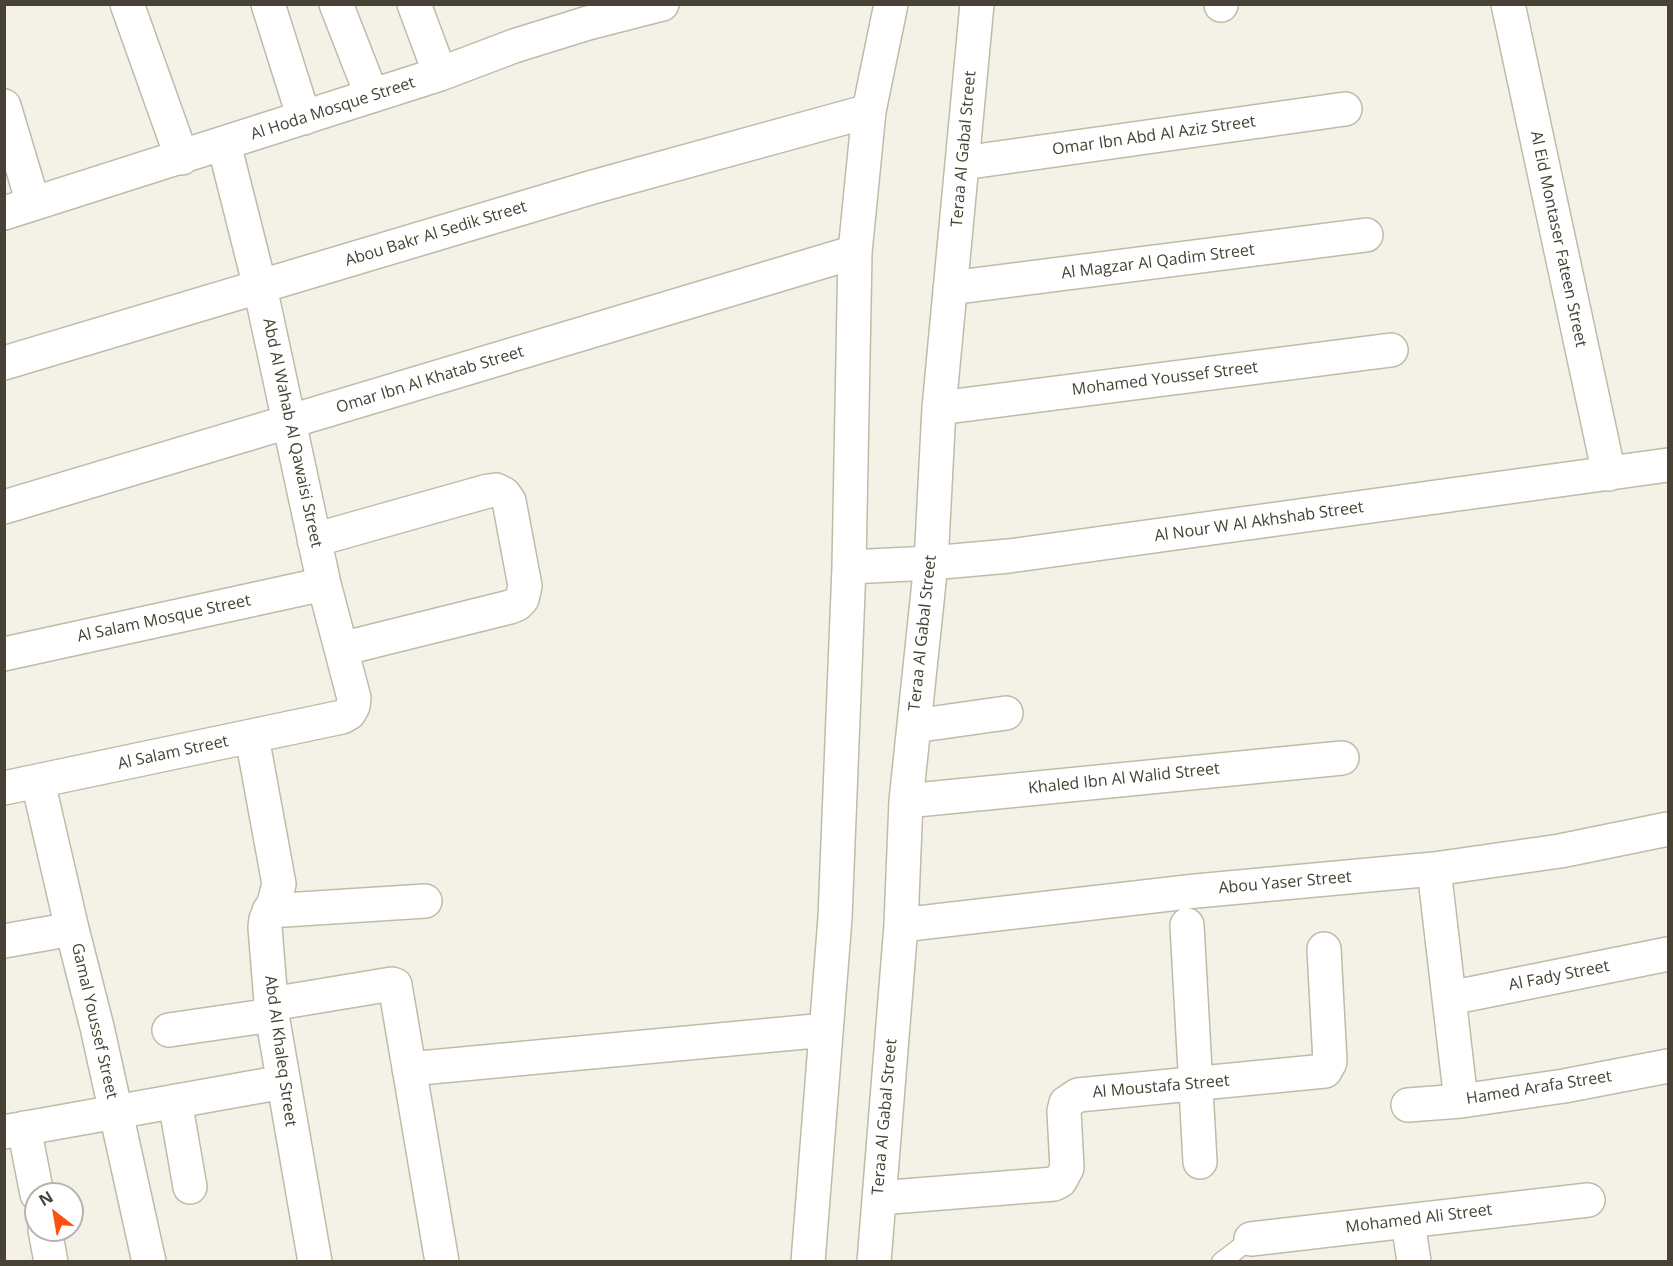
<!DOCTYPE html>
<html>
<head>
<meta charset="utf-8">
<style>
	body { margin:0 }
	#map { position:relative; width:1673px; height:1266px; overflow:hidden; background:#f4f2e6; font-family:"Open Sans",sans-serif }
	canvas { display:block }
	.frame { position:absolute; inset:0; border:6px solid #474235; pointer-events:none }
	.north { position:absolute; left:24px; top:1182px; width:60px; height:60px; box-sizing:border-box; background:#fff; border:2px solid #b5b3ae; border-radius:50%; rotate:329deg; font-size:16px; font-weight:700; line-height:24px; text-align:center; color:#474235 }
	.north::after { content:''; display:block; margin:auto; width:21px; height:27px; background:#ff5212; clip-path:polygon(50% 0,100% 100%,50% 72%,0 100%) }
</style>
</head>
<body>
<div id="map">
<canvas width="1673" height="1266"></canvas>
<div class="frame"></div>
<div class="north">N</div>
</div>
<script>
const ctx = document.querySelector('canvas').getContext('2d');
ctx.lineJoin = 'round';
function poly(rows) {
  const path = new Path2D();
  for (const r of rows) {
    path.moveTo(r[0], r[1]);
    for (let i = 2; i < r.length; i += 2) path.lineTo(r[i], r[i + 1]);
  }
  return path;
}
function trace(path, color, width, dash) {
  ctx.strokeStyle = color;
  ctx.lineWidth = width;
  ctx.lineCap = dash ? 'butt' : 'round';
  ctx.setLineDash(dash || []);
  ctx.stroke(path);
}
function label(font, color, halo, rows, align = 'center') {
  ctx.font = font + ' "Open Sans",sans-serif';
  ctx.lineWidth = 6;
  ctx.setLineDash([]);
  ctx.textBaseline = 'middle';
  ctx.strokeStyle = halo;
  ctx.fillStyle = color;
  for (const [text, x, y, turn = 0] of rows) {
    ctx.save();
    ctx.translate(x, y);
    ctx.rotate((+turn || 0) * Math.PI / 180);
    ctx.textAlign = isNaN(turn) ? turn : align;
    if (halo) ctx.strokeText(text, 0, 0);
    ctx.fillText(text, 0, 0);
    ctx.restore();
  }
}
const lane = poly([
	[1221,1262,1251,1239]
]);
const street = poly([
	[127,4,182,158],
	[268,4,304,118],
	[336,4,372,96],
	[414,4,440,74],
	[1221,4,1221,5],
	[1508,4,1609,474],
	[4,106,33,203],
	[963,163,1345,109],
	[4,213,440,74,514,46,588,23,662,4],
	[950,288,1366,235],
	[4,363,593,187,869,111],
	[939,408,1391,350],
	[4,507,855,252],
	[314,540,488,491,496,490,504,494,509,501,525,586,522,599,517,604,510,607,341,649],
	[849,567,931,563,1009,556,1668,465],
	[4,654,324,584],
	[914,726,1006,713],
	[252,737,279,884,274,903,266,919,265,927,272,1015,315,1262],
	[38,782,72,929,97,1027,149,1262],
	[4,788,342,717,349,713,353,706,354,698,324,584,260,287,224,144],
	[906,801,1342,758],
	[1434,869,1461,1101],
	[269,911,425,901],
	[901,925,1196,891,1434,869,1560,851,1668,829],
	[1187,925,1200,1162],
	[4,941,72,929],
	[1450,998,1668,954],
	[271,1004,392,984,395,985,442,1262],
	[169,1030,272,1015],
	[409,1069,826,1030],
	[175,1101,190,1187],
	[1408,1105,1461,1101,1564,1086,1668,1066],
	[24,1128,37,1194],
	[4,1132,283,1082],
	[879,1198,1054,1184,1060,1181,1067,1168,1064,1111,1066,1103,1078,1095,1325,1071,1330,1062,1324,949],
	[1408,1221,1414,1262],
	[45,1230,51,1262],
	[1251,1239,1588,1200],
	[808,1262,835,918,849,567,855,252,869,111,891,4],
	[874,1262,901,925,906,801,931,563,939,408,977,4]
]);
const streetNames = [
	["Al Hoda Mosque Street",333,109,-18],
	["Omar Ibn Abd Al Aziz Street",1154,136,-8],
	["Teraa Al Gabal Street",964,149,-85],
	["Abou Bakr Al Sedik Street",436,234,-17],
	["Al Eid Montaser Fateen Street",1558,239,78],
	["Al Magzar Al Qadim Street",1158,262,-7],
	["Mohamed Youssef Street",1165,379,-7],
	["Omar Ibn Al Khatab Street",430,380,-17],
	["Abd Al Wahab Al Qawaisi Street",292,433,78],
	["Al Nour W Al Akhshab Street",1259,522,-8],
	["Al Salam Mosque Street",164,619,-12],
	["Teraa Al Gabal Street",923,633,-84],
	["Al Salam Street",173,753,-12],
	["Khaled Ibn Al Walid Street",1124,779,-6],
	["Abou Yaser Street",1285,883,-5],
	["Al Fady Street",1559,976,-11],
	["Gamal Youssef Street",94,1021,77],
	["Abd Al Khaleq Street",280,1051,82],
	["Al Moustafa Street",1161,1087,-5],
	["Hamed Arafa Street",1539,1088,-9],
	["Teraa Al Gabal Street",885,1117,-85],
	["Mohamed Ali Street",1419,1219,-7]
];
trace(lane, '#c0bba8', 21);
trace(street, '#c0bba8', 36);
trace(lane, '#fff', 18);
trace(street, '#fff', 33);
label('16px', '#474235', '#fff', streetNames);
</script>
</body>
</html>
